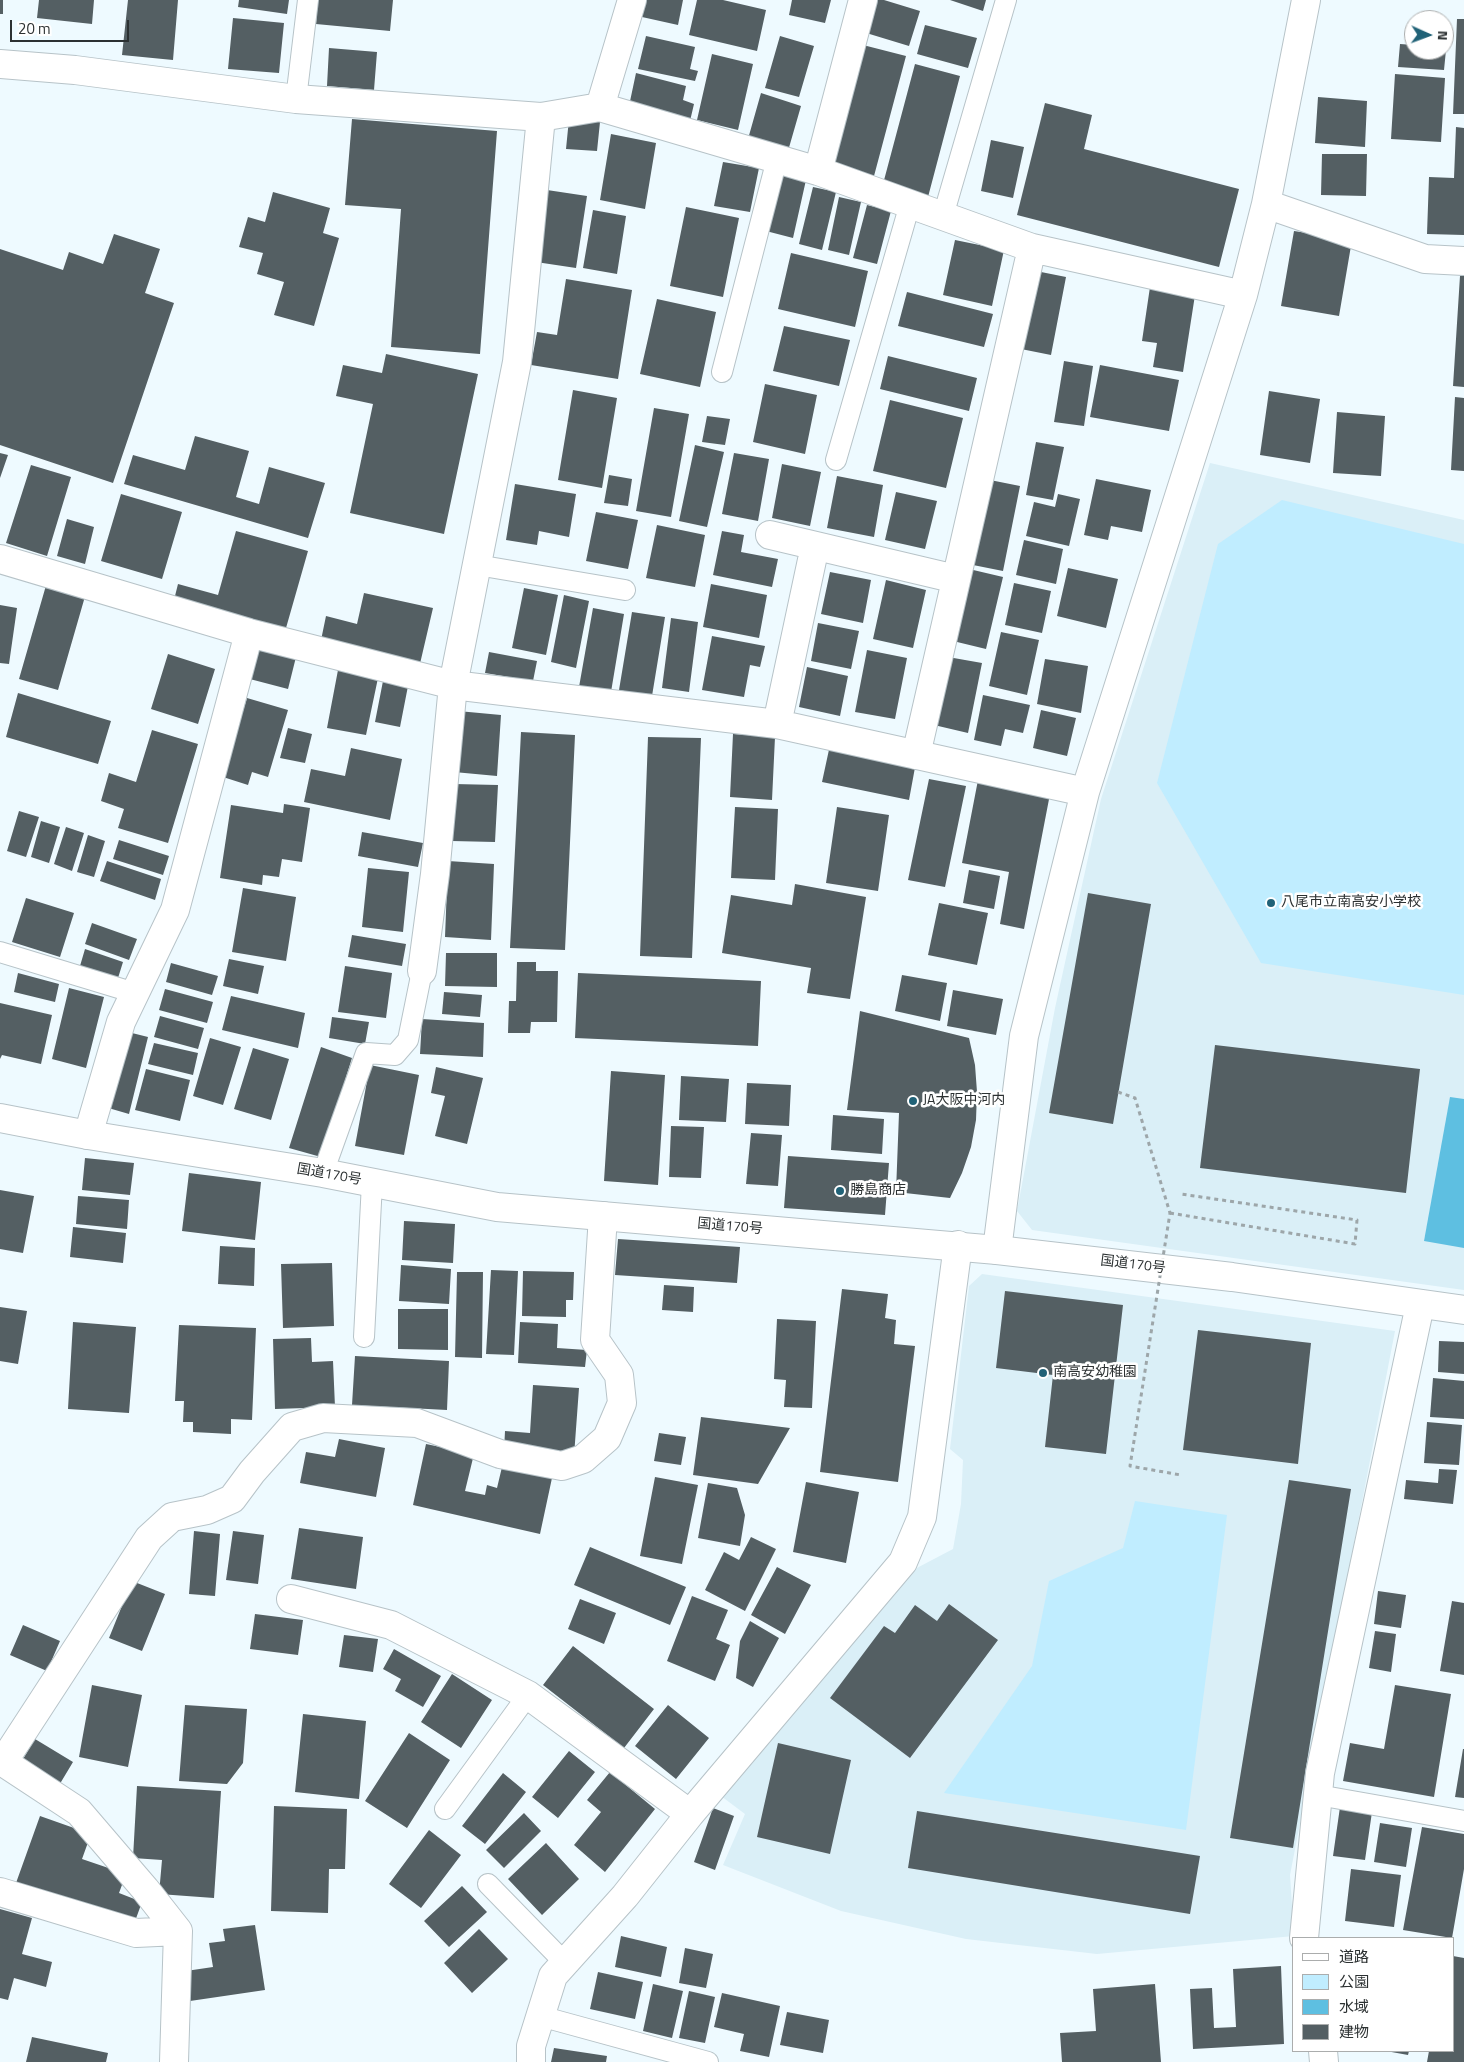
<!DOCTYPE html>
<html>
<head>
<meta charset="utf-8">
<style>
	body { margin:0 }
	#map { position:relative; width:1464px; height:2062px; overflow:hidden; background:#eefaff; font-family:"Titillium Web","Noto Sans JP",sans-serif }
	canvas { display:block }
	.legend { position:absolute; left:1292px; top:1937px; width:162px; height:115px; box-sizing:border-box; background:#fff; border:1px solid #abadad; margin:0; padding:6px 9px; list-style:none; font-size:15px; color:#2c3132 }
	.legend li { display:flex; align-items:center; gap:10px; height:25px }
	.legend b { width:25px; border:1px solid #abadad }
	.north { position:absolute; left:1404px; top:10px; width:50px; height:50px; box-sizing:border-box; background:#fff; border:1px solid #abadad; border-radius:50%; rotate:92deg; font-size:14px; font-weight:700; line-height:20px; text-align:center; color:#2c3132 }
	.north::after { content:''; display:block; margin:auto; width:18px; height:22px; background:#216277; clip-path:polygon(50% 0,100% 100%,50% 72%,0 100%) }
	.scale { position:absolute; left:10px; top:20px; width:119px; height:22px; box-sizing:border-box; border:2px solid #2c3132; border-top:0; padding-left:6px; font-size:15px; line-height:18px; white-space:nowrap; color:#2c3132; -webkit-text-stroke:4px #fff; paint-order:stroke }
</style>
</head>
<body>
<div id="map">
<canvas width="1464" height="2062"></canvas>
<ul class="legend">
<li><b style="height:6px;background:#fff"></b>道路</li>
<li><b style="height:14px;background:#c0edff"></b>公園</li>
<li><b style="height:14px;background:#5ebfe1"></b>水域</li>
<li><b style="height:14px;background:#545f63"></b>建物</li>
</ul>
<div class="north">N</div>
<div class="scale">20 m</div>
</div>
<script>
const ctx = document.querySelector('canvas').getContext('2d');
ctx.lineJoin = 'round';
function paint(path, color) {
  ctx.fillStyle = color;
  ctx.fill(path, 'evenodd');
}
function poly(rows) {
  const path = new Path2D();
  for (const r of rows) {
    path.moveTo(r[0], r[1]);
    for (let i = 2; i < r.length; i += 2) path.lineTo(r[i], r[i + 1]);
  }
  return path;
}
function trace(path, color, width, dash) {
  ctx.strokeStyle = color;
  ctx.lineWidth = width;
  ctx.lineCap = dash ? 'butt' : 'round';
  ctx.setLineDash(dash || []);
  ctx.stroke(path);
}
function label(font, color, halo, rows, align = 'center') {
  ctx.font = font + ' "Titillium Web","Noto Sans JP",sans-serif';
  ctx.lineWidth = 5;
  ctx.setLineDash([]);
  ctx.textBaseline = 'middle';
  ctx.strokeStyle = halo;
  ctx.fillStyle = color;
  for (const [text, x, y, turn = 0] of rows) {
    ctx.save();
    ctx.translate(x, y);
    ctx.rotate((+turn || 0) * Math.PI / 180);
    ctx.textAlign = isNaN(turn) ? turn : align;
    if (halo) ctx.strokeText(text, 0, 0);
    ctx.fillText(text, 0, 0);
    ctx.restore();
  }
}
const built = poly([
	[1210,463,1464,520,1464,1290,1032,1230,1017,1211,1055,1008,1101,799],
	[982,1274,1395,1331,1290,1875,1294,1936,1097,1954,966,1939,841,1911,723,1865,745,1814,721,1796,913,1570,953,1549,961,1504,963,1460,950,1449,969,1286]
]);
const green = poly([
	[1282,500,1464,544,1464,995,1261,963,1157,783,1218,544],
	[1135,1501,1227,1515,1186,1830,944,1793,1032,1666,1049,1581,1123,1548]
]);
const water = poly([
	[1450,1097,1464,1099,1464,1248,1424,1241]
]);
const building = poly([
	[0,0,3,0,3,14,0,14],
	[39,0,94,0,92,24,37,18],
	[128,0,178,0,173,60,122,55],
	[239,0,289,0,287,14,238,7],
	[318,0,393,0,390,31,316,24],
	[646,0,683,0,678,25,642,17],
	[697,0,723,0,766,10,757,51,689,35],
	[792,0,831,0,825,23,789,15],
	[872,0,884,0,920,11,909,46,863,32],
	[950,0,986,0,983,11],
	[233,18,284,23,279,73,228,69],
	[1457,19,1464,19,1464,114,1453,114],
	[925,25,977,38,968,68,917,54],
	[646,36,695,47,690,69,698,71,695,81,638,69],
	[780,36,814,46,799,97,765,88],
	[1400,44,1414,45,1414,50,1446,50,1444,70,1398,67],
	[863,45,906,56,874,176,831,164],
	[329,48,377,52,374,90,327,86],
	[712,54,753,64,738,130,697,120],
	[915,64,960,76,928,197,883,184],
	[636,73,686,86,683,100,694,104,690,121,629,106],
	[1395,74,1445,78,1441,142,1391,139],
	[761,93,801,106,788,151,748,139],
	[1318,97,1367,101,1365,147,1315,143],
	[1045,103,1092,115,1084,149,1239,189,1219,267,1017,215],
	[352,119,497,131,480,354,391,347,401,209,345,205],
	[569,119,600,122,597,151,566,149],
	[1456,127,1464,128,1464,235,1427,234,1429,177,1454,178],
	[611,134,656,143,645,209,600,200],
	[991,140,1024,147,1013,198,981,191],
	[1322,154,1367,154,1366,196,1321,195],
	[723,162,759,168,750,212,714,206],
	[780,174,806,180,793,238,766,231],
	[813,187,836,192,822,250,799,244],
	[547,190,587,196,576,268,536,262],
	[273,192,330,208,323,233,339,238,314,326,274,315,284,282,257,274,263,253,239,247,248,217,265,222],
	[839,197,861,202,849,255,828,250],
	[867,205,891,211,877,264,853,258],
	[686,207,739,218,723,297,670,286],
	[593,210,626,216,617,274,583,268],
	[1294,231,1352,240,1339,316,1281,306],
	[114,234,160,249,145,293,174,303,113,483,0,445,0,249,63,270,69,252,103,264],
	[955,240,1004,250,992,306,943,295],
	[791,253,868,271,855,327,778,309],
	[1036,271,1066,277,1051,355,1021,349],
	[1460,276,1464,276,1464,387,1453,386],
	[566,279,632,290,618,379,531,365,537,332,557,335],
	[1150,287,1195,295,1183,372,1153,367,1157,343,1142,341],
	[907,292,993,314,984,347,898,326],
	[657,299,716,312,700,387,640,374],
	[784,326,850,340,839,386,773,371],
	[386,354,478,374,444,534,350,513,373,404,336,396,343,365,382,373],
	[888,356,977,378,969,411,880,389],
	[1064,361,1093,366,1084,426,1054,422],
	[1100,365,1179,380,1169,431,1090,417],
	[765,384,817,395,805,454,753,442],
	[573,390,617,398,602,488,558,480],
	[1269,391,1320,399,1310,463,1260,455],
	[1455,397,1464,398,1464,471,1451,470],
	[890,400,963,418,946,488,873,471],
	[654,408,689,414,671,517,636,511],
	[1337,412,1385,416,1381,476,1333,473],
	[707,416,730,419,725,445,702,442],
	[195,436,249,451,236,497,259,504,269,467,325,483,308,538,124,484,133,455,185,470],
	[1036,442,1064,447,1053,500,1026,495],
	[695,445,724,452,707,527,679,521],
	[0,453,8,455,0,478],
	[734,453,769,459,758,521,722,514],
	[782,464,821,472,810,526,772,518],
	[31,465,71,477,47,556,6,543],
	[609,475,632,479,628,506,604,503],
	[837,476,883,485,874,537,827,528],
	[1096,479,1151,490,1142,532,1111,526,1108,540,1084,535],
	[990,480,1020,486,1003,571,973,565],
	[515,484,576,494,569,537,539,531,537,545,506,540],
	[896,492,937,501,925,549,885,540],
	[121,494,182,512,162,579,101,561],
	[1058,494,1080,499,1069,546,1026,536,1034,502,1055,507],
	[596,512,638,520,628,569,586,561],
	[67,519,94,527,85,564,57,556],
	[657,525,705,535,695,587,646,578],
	[236,531,308,551,284,635,173,604,178,584,218,595],
	[722,531,744,535,741,552,778,559,772,587,713,575],
	[1024,540,1063,549,1056,584,1016,575],
	[1068,568,1118,579,1106,628,1057,616],
	[969,569,1003,577,986,649,953,641],
	[830,572,871,580,863,623,821,614],
	[886,580,926,590,913,648,873,639],
	[47,582,86,593,58,690,19,679],
	[1014,583,1051,591,1042,633,1005,625],
	[711,584,767,595,759,638,703,627],
	[524,588,558,595,546,655,512,648],
	[364,593,433,608,419,668,320,645,326,616,357,624],
	[564,595,589,601,576,668,551,662],
	[0,605,17,608,9,664,0,663],
	[593,608,624,614,611,692,579,687],
	[632,612,665,617,652,696,619,690],
	[671,618,698,622,689,692,662,688],
	[818,623,859,631,851,669,811,661],
	[1001,632,1039,640,1027,695,989,686],
	[712,636,765,646,760,667,750,665,744,697,702,690],
	[254,646,296,657,288,689,246,678],
	[867,650,907,658,895,719,855,712],
	[489,652,537,661,533,681,485,673],
	[168,654,215,669,198,724,151,709],
	[948,657,982,663,968,733,934,725],
	[1045,659,1088,666,1081,713,1037,704],
	[807,667,848,676,840,716,799,707],
	[338,670,378,678,366,735,327,728],
	[383,681,408,686,400,727,375,722],
	[18,693,111,721,98,764,6,737],
	[983,695,1030,705,1023,733,1005,729,1001,746,974,740],
	[247,698,288,710,268,777,252,772,248,785,223,777],
	[1041,710,1076,718,1067,756,1033,748],
	[458,711,501,715,497,776,454,772],
	[288,728,312,734,305,763,280,758],
	[152,730,198,744,168,843,118,828,124,809,101,801,109,773,136,782],
	[521,732,575,735,565,950,510,948],
	[733,734,775,737,772,800,730,797],
	[648,737,701,738,692,958,640,956],
	[830,745,916,762,909,800,822,782],
	[351,748,402,759,390,820,304,802,311,769,345,776],
	[929,779,966,786,945,887,908,880],
	[978,780,1050,794,1024,929,1000,924,1009,872,962,863],
	[454,784,498,785,495,842,452,841],
	[284,804,310,808,302,862,282,859,279,877,263,875,262,885,220,878,231,805,283,813],
	[735,807,778,809,775,880,731,878],
	[837,807,889,815,878,891,826,883],
	[19,811,39,817,26,857,7,851],
	[41,821,60,827,49,863,31,857],
	[66,827,84,833,72,871,54,864],
	[362,832,423,843,418,867,358,856],
	[88,835,105,841,94,877,77,872],
	[119,840,169,856,163,875,113,859],
	[107,861,161,879,155,900,100,881],
	[448,861,494,864,491,940,445,937],
	[368,868,409,872,403,932,362,927],
	[969,870,1000,876,994,909,963,903],
	[795,884,866,897,850,999,807,993,811,968,722,953,731,895,792,905],
	[243,888,296,897,286,961,232,952],
	[1088,893,1151,904,1113,1124,1049,1113],
	[26,898,74,913,60,957,12,942],
	[939,903,988,913,977,965,928,955],
	[92,923,137,939,129,960,85,944],
	[352,935,406,944,402,966,348,957],
	[85,949,123,962,118,978,80,966],
	[446,953,497,953,497,987,445,986],
	[229,959,264,966,258,994,223,986],
	[517,962,536,962,536,971,558,971,557,1022,531,1022,530,1033,508,1033,509,1001,516,1001],
	[171,963,218,976,212,995,166,982],
	[345,966,392,973,386,1018,338,1012],
	[18,973,59,984,55,1002,14,992],
	[578,973,761,981,758,1046,575,1038],
	[902,975,947,983,940,1021,895,1011],
	[69,988,104,997,86,1068,52,1059],
	[165,989,213,1002,207,1023,159,1010],
	[953,990,1003,999,996,1035,947,1026],
	[444,992,482,995,480,1017,442,1014],
	[231,996,305,1013,298,1048,222,1030],
	[0,1003,52,1015,41,1064,2,1055,0,1059],
	[860,1011,969,1038,975,1065,977,1092,976,1120,971,1147,962,1173,950,1198,896,1192,899,1113,847,1110],
	[160,1016,204,1028,198,1049,154,1037],
	[332,1017,369,1022,365,1044,329,1038],
	[422,1019,484,1023,483,1057,420,1054],
	[124,1031,148,1037,129,1114,105,1107],
	[210,1038,241,1047,223,1105,193,1096],
	[154,1043,198,1053,193,1075,148,1064],
	[1215,1045,1420,1069,1406,1193,1200,1168],
	[321,1047,352,1058,321,1157,289,1148],
	[253,1048,289,1059,271,1120,234,1109],
	[370,1065,419,1075,404,1155,355,1146],
	[436,1067,483,1078,467,1144,435,1136,445,1096,431,1093],
	[146,1069,190,1080,180,1121,135,1110],
	[611,1071,665,1075,658,1185,604,1181],
	[681,1076,729,1079,726,1122,679,1120],
	[747,1083,791,1085,789,1126,745,1124],
	[833,1115,884,1119,882,1154,831,1150],
	[671,1126,704,1127,701,1178,669,1177],
	[751,1133,782,1135,778,1186,746,1184],
	[788,1156,889,1163,885,1215,784,1208],
	[85,1158,134,1163,130,1195,82,1190],
	[189,1173,261,1182,255,1240,182,1231],
	[0,1190,34,1196,23,1253,0,1249],
	[78,1196,129,1200,127,1229,76,1224],
	[404,1221,455,1224,453,1263,402,1260],
	[73,1227,126,1233,123,1263,70,1257],
	[618,1239,740,1247,737,1283,615,1275],
	[220,1246,255,1248,254,1286,218,1284],
	[332,1263,334,1326,283,1328,281,1264],
	[401,1265,451,1269,449,1304,399,1301],
	[491,1270,518,1271,514,1355,486,1354],
	[523,1271,574,1272,573,1300,566,1300,566,1317,522,1316],
	[457,1272,483,1272,482,1358,455,1357],
	[664,1285,694,1287,693,1312,662,1310],
	[842,1289,888,1294,885,1318,896,1320,894,1344,915,1346,898,1482,820,1472],
	[1005,1291,1123,1305,1106,1454,1045,1447,1053,1375,996,1368],
	[0,1307,27,1311,18,1364,0,1361],
	[398,1309,448,1309,448,1350,398,1349],
	[777,1319,816,1321,812,1408,784,1407,786,1380,774,1379],
	[73,1322,136,1327,129,1413,68,1409],
	[520,1322,558,1324,557,1348,587,1350,585,1367,518,1363],
	[179,1325,256,1328,252,1420,231,1419,231,1434,193,1432,193,1422,183,1422,184,1401,175,1401],
	[1198,1330,1311,1343,1298,1464,1183,1450],
	[311,1338,312,1362,333,1361,335,1407,275,1409,273,1339],
	[1439,1341,1464,1342,1464,1374,1438,1372],
	[355,1356,449,1361,447,1410,352,1405],
	[1433,1378,1464,1381,1464,1419,1430,1417],
	[533,1385,579,1388,574,1456,504,1451,505,1431,530,1433],
	[701,1417,790,1428,758,1484,693,1475],
	[1427,1422,1462,1425,1459,1465,1424,1463],
	[659,1433,686,1437,681,1465,654,1461],
	[339,1439,385,1448,376,1497,300,1483,306,1452,335,1457],
	[426,1444,474,1454,465,1491,485,1495,487,1485,497,1488,502,1467,552,1478,540,1534,413,1505],
	[1439,1469,1457,1470,1453,1504,1404,1499,1406,1480,1438,1483],
	[655,1477,698,1485,682,1564,640,1556],
	[1289,1480,1351,1489,1293,1848,1230,1838],
	[806,1482,859,1492,846,1563,793,1552],
	[708,1483,737,1488,745,1515,740,1546,698,1538],
	[299,1528,363,1537,356,1589,291,1579],
	[194,1531,220,1534,215,1596,189,1594],
	[233,1531,264,1535,258,1584,226,1580],
	[751,1537,776,1549,745,1611,705,1590,724,1552,739,1560],
	[590,1547,686,1587,670,1625,574,1585],
	[777,1567,811,1585,785,1634,751,1615],
	[132,1581,165,1594,142,1651,109,1638],
	[1378,1591,1406,1595,1401,1628,1374,1624],
	[692,1596,728,1610,716,1639,730,1645,715,1681,667,1661],
	[580,1599,616,1613,604,1644,568,1629],
	[1452,1601,1464,1603,1464,1675,1440,1671],
	[949,1604,998,1640,910,1758,830,1698,884,1626,895,1633,915,1605,937,1621],
	[255,1614,303,1620,298,1655,250,1649],
	[750,1621,779,1638,753,1687,736,1678,740,1641],
	[23,1625,60,1641,47,1671,10,1655],
	[1375,1631,1396,1634,1391,1672,1369,1668],
	[344,1635,378,1639,373,1672,339,1667],
	[573,1646,654,1709,624,1748,543,1685],
	[394,1649,441,1676,423,1707,395,1691,401,1679,383,1669],
	[452,1674,492,1700,461,1748,421,1722],
	[92,1685,142,1695,128,1767,79,1757],
	[1395,1685,1451,1694,1434,1797,1343,1781,1350,1743,1384,1749],
	[185,1705,247,1709,243,1763,227,1784,179,1781],
	[668,1705,709,1738,676,1779,635,1746],
	[303,1714,366,1721,359,1799,295,1792],
	[409,1733,450,1760,407,1828,365,1801],
	[35,1739,73,1762,58,1787,20,1764],
	[778,1743,851,1760,830,1854,757,1837],
	[1463,1749,1464,1749,1464,1798,1455,1797],
	[569,1751,595,1772,558,1818,532,1797],
	[610,1772,655,1809,605,1872,574,1845,601,1812,587,1800],
	[503,1773,526,1792,485,1844,462,1826],
	[137,1786,221,1791,214,1898,159,1894,162,1860,133,1858],
	[274,1806,347,1809,345,1869,329,1869,328,1913,271,1911],
	[1340,1807,1372,1812,1365,1860,1333,1856],
	[713,1808,734,1816,715,1870,694,1862],
	[917,1811,1200,1856,1190,1914,908,1868],
	[524,1813,541,1831,504,1868,486,1850],
	[40,1816,91,1834,82,1859,126,1874,119,1893,142,1902,134,1924,16,1883],
	[1380,1823,1412,1828,1406,1867,1374,1862],
	[1422,1827,1464,1834,1464,1869,1452,1938,1403,1930],
	[429,1830,461,1855,421,1908,389,1884],
	[546,1843,579,1879,542,1915,508,1879],
	[1351,1869,1401,1875,1394,1927,1345,1921],
	[462,1886,487,1912,449,1947,424,1921],
	[0,1909,32,1918,22,1954,52,1962,46,1987,14,1978,8,2000,0,1998],
	[255,1925,265,1990,190,2001,186,1971,213,1967,209,1943,225,1941,223,1929],
	[479,1929,508,1959,472,1993,444,1963],
	[621,1936,667,1947,661,1977,615,1967],
	[685,1948,713,1954,706,1988,679,1983],
	[1453,1956,1464,1958,1464,2062,1427,2062,1429,2051,1453,2051],
	[1281,1966,1284,2044,1193,2049,1190,1989,1212,1988,1214,2028,1236,2027,1233,1969],
	[598,1972,643,1982,635,2019,590,2009],
	[653,1984,683,1991,672,2038,643,2031],
	[1155,1984,1161,2062,1062,2062,1060,2033,1096,2031,1093,1989],
	[689,1991,715,1997,705,2043,679,2038],
	[722,1993,780,2006,769,2057,740,2051,744,2034,714,2027],
	[787,2012,829,2020,823,2053,780,2045],
	[32,2037,108,2053,106,2062,26,2062],
	[554,2048,607,2056,606,2062,551,2062],
	[1386,2051,1409,2051,1408,2055]
]);
const path = poly([
	[1170,1213,1355,1244,1357,1220,1181,1194]
]);
const service = poly([
	[296,99,308,0],
	[943,216,1006,0],
	[722,372,777,159],
	[836,460,910,204],
	[477,565,625,590],
	[0,952,135,993],
	[323,1173,366,1053,395,1055,408,1040,422,971],
	[364,1337,372,1183],
	[1318,1795,1464,1821],
	[445,1809,528,1695],
	[488,1884,565,1963],
	[540,2016,708,2062]
]);
const minor = poly([
	[0,64,75,70,296,99,541,117,600,107,818,171,1032,248,1243,295],
	[600,107,632,0],
	[541,117,517,362,453,685,777,724,1085,792],
	[818,171,863,0],
	[1266,204,1425,259,1464,261],
	[770,535,956,579],
	[0,559,249,633,453,685,435,874,422,971],
	[777,724,815,546],
	[916,755,1032,248],
	[88,1135,121,1022,175,910,249,633],
	[997,1250,1024,1036,1085,792,1243,295,1266,204,1306,0],
	[291,1599,391,1625,528,1695,690,1814],
	[0,1892,136,1933,178,1931],
	[1304,1938,1320,1773,1420,1305],
	[1323,2051,1324,2062],
	[174,2062,178,1931,145,1889,79,1812,3,1762,149,1538,172,1517,207,1510,232,1499,252,1472,292,1427,323,1418,417,1423,500,1454,562,1466,583,1459,607,1438,622,1403,619,1375,595,1340,603,1216],
	[531,2062,531,2046,553,1976,625,1896,690,1814,903,1562,922,1517,958,1245]
]);
const trunk = poly([
	[0,1118,88,1135,323,1173,497,1207,997,1250,1232,1277,1464,1310]
]);
const pathBridge = poly([
	[1118,1092,1135,1098,1170,1213,1130,1466,1181,1475]
]);
const markers = [
	[1271,903,5,"#216277"],
	[913,1101,5,"#216277"],
	[840,1191,5,"#216277"],
	[1043,1373,5,"#216277"]
];
const poiNames = [
	["八尾市立南高安小学校",1281,903],
	["JA大阪中河内",923,1101],
	["勝島商店",850,1191],
	["南高安幼稚園",1053,1373]
];
const streetNames = [
	["国道170号",329,1175,10],
	["国道170号",730,1227,5],
	["国道170号",1133,1265,7]
];
paint(built, '#daeff7');
paint(green, '#c0edff');
paint(water, '#5ebfe1');
paint(building, '#545f63');
trace(service, '#b7c3c8', 22);
trace(minor, '#b7c3c8', 30);
trace(trunk, '#b7c3c8', 30);
trace(path, '#9da6a9', 3, [4, 4]);
trace(service, '#fff', 20);
trace(minor, '#fff', 28);
trace(trunk, '#fff', 28);
trace(pathBridge, '#9da6a9', 3, [4, 4]);
for (const [x, y, r, color] of markers) {
  const dot = new Path2D();
  dot.arc(x, y, r, 0, 2 * Math.PI);
  ctx.fillStyle = color;
  ctx.fill(dot);
  trace(dot, '#fff', 2);
}
label('14px', '#2c3132', '#fff', poiNames, 'left');
label('14px', '#2c3132', '#fff', streetNames);
</script>
</body>
</html>
